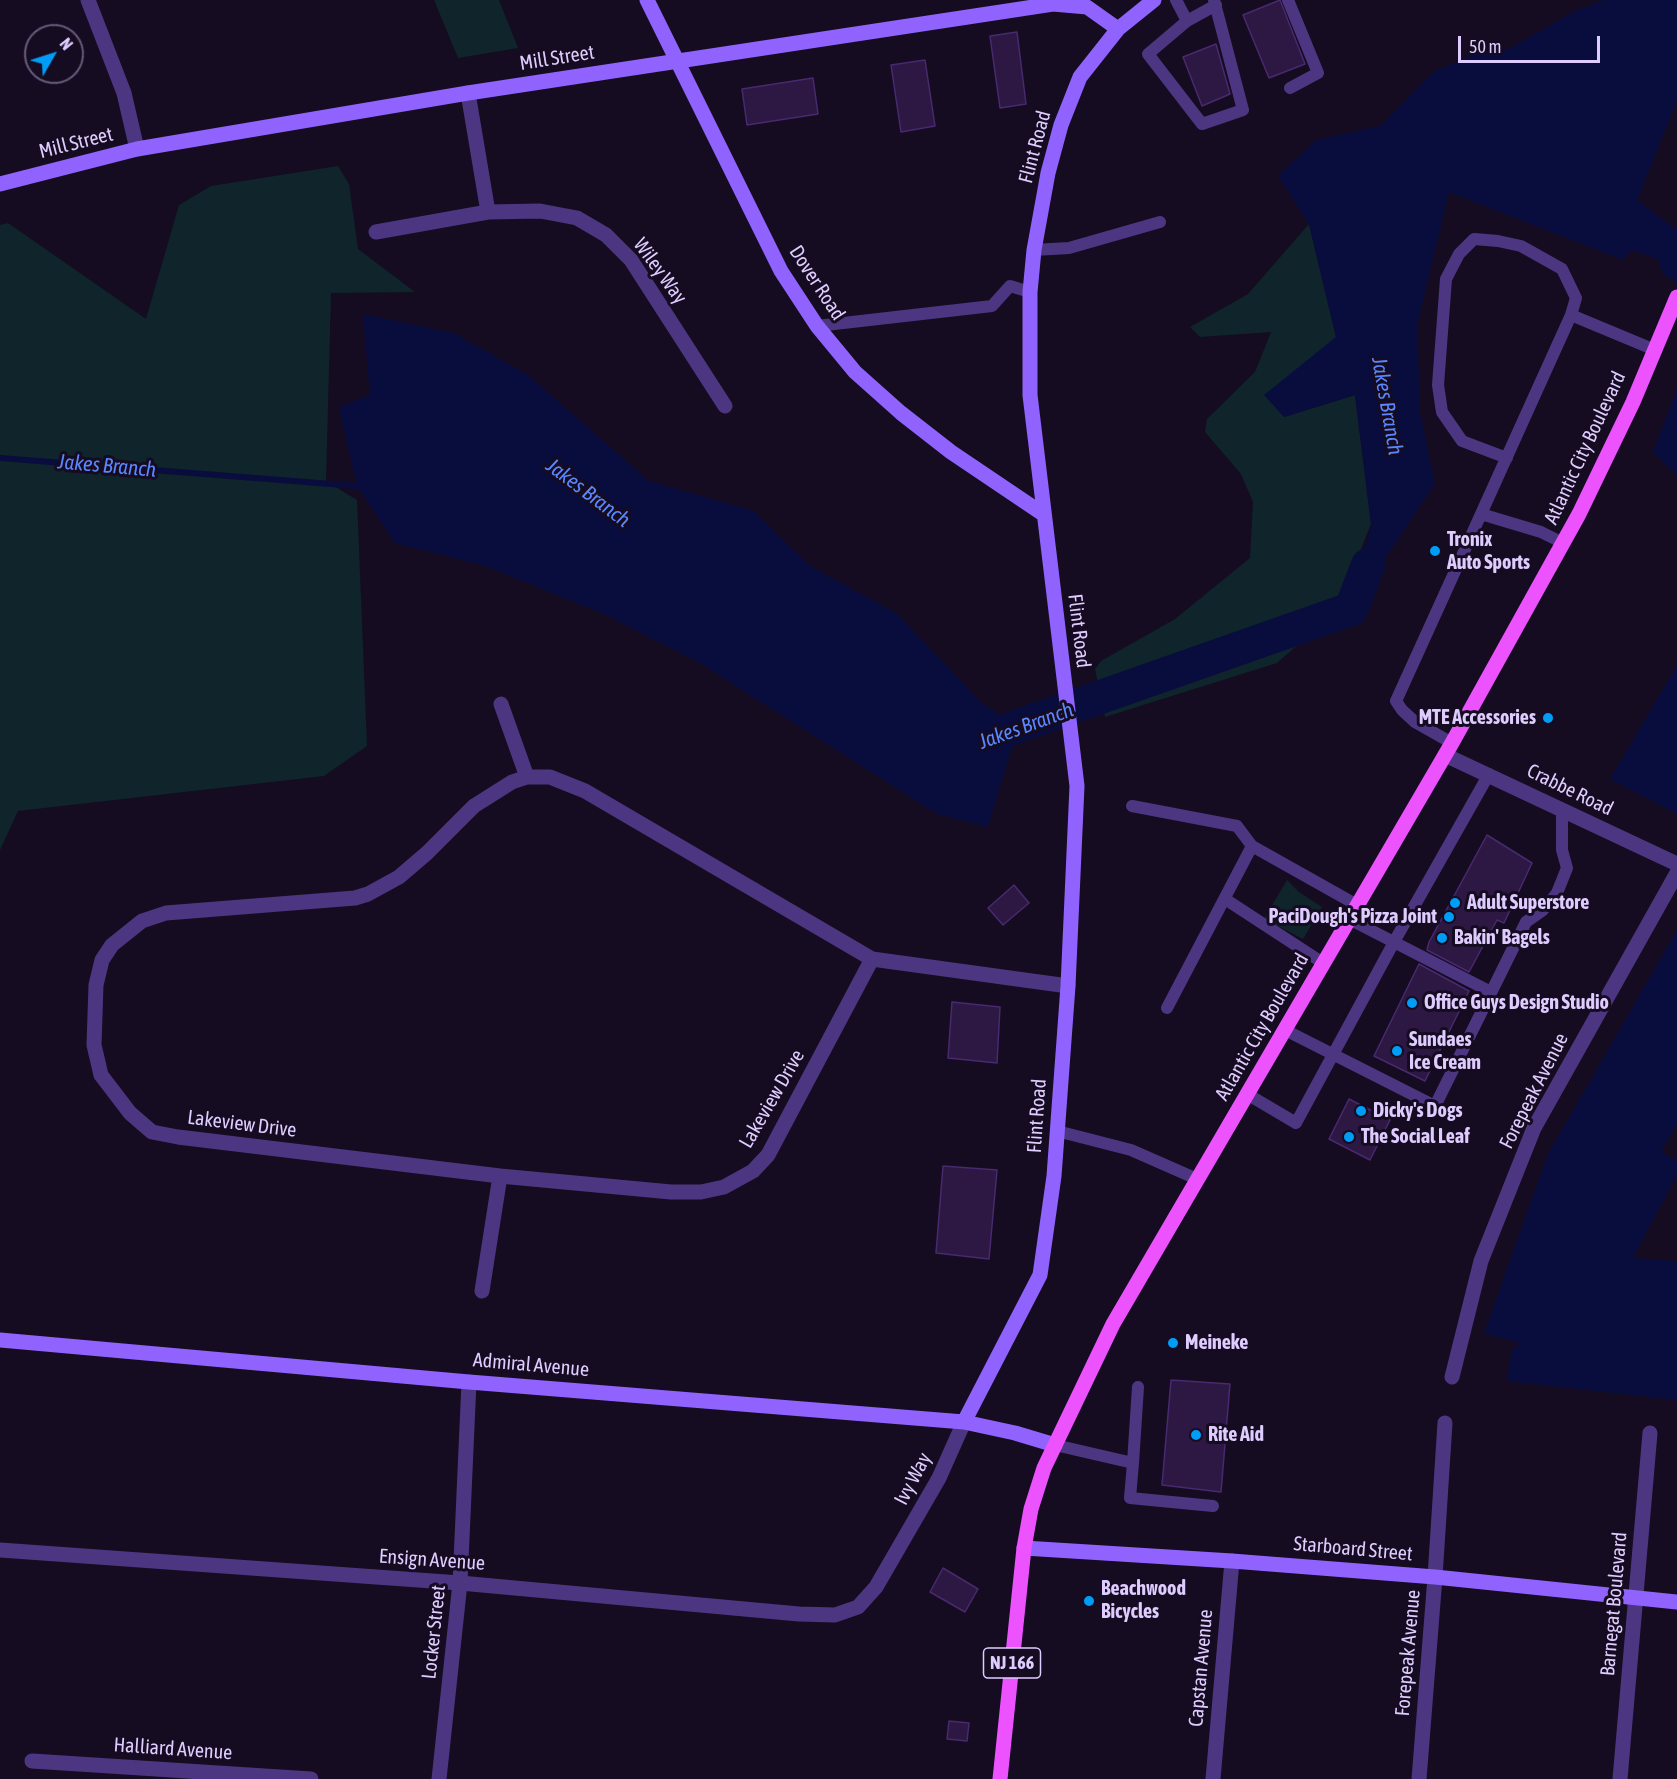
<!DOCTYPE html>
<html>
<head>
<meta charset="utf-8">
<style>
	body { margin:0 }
	#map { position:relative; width:1677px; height:1779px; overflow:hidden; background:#150c21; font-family:"Asap Condensed",sans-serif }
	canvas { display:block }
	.north { position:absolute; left:24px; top:24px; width:60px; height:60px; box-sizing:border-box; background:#150c21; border:2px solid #66597a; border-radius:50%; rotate:51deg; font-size:16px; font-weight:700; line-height:24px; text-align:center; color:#dfccff }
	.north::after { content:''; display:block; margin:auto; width:21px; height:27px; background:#009df7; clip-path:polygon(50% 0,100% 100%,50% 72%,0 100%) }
	.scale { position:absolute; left:1458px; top:36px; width:142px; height:27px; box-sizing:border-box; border:3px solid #dfccff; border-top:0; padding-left:8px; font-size:18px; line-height:21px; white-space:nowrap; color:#dfccff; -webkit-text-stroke:4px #150c21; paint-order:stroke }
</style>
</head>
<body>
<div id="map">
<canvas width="1677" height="1779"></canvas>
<div class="north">N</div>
<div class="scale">50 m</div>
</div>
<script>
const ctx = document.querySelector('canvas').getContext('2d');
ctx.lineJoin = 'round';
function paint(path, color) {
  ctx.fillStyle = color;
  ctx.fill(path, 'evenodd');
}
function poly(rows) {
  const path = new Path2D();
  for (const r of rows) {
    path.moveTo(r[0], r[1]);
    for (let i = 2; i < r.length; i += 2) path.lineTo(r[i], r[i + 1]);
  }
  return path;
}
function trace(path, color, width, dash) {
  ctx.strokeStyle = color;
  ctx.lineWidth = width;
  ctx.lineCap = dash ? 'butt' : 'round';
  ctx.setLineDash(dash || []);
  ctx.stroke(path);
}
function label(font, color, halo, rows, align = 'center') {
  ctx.font = font + ' "Asap Condensed",sans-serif';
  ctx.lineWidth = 6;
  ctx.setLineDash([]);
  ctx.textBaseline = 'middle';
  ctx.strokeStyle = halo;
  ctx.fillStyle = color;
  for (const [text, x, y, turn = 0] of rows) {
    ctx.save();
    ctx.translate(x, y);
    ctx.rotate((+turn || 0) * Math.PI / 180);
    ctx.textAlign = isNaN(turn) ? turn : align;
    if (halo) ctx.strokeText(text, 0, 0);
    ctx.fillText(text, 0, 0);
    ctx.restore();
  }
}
const green = poly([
	[434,0,499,0,518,48,458,58],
	[338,166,349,184,358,249,415,292,331,293,326,481,357,500,367,746,324,776,18,811,0,850,0,225,8,223,146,319,179,205,211,186],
	[1309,224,1336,337,1284,417,1355,395,1371,524,1336,611,1277,663,1105,717,1095,669,1101,661,1175,619,1250,558,1253,502,1241,474,1205,432,1207,419,1255,372,1271,332,1200,337,1190,327,1248,294],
	[1287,880,1299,892,1322,907,1303,939,1264,919]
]);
const water = poly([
	[1603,0,1677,0,1677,101,1637,200,1677,230,1677,283,1662,273,1658,259,1632,250,1623,260,1449,192,1417,325,1420,412,1435,484,1351,609,1371,524,1355,395,1284,417,1264,395,1336,337,1309,224,1278,176,1316,140,1380,126,1433,72,1475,54,1507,50,1573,12],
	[363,314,454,333,528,375,649,481,754,511,810,566,896,613,983,704,1018,726,988,827,937,814,700,663,606,615,486,566,395,543,357,486,339,407,370,395],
	[1677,388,1677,475,1653,452],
	[1677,665,1677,814,1610,779],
	[1677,930,1677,1124,1661,1152,1677,1161,1677,1175,1633,1258,1677,1261,1677,1400,1507,1381,1512,1349,1518,1346,1519,1343,1484,1333,1548,1154]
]);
const stream = poly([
	[0,458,357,486]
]);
const river = poly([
	[974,745,1018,726,1351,609,1368,565]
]);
const building = poly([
	[1280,0,1305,64,1269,78,1243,15,1280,0],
	[1017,32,1026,104,1000,108,990,36,1017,32],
	[1216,44,1230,94,1202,106,1183,57,1216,44],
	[925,60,935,126,901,132,891,65,925,60],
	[813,78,818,114,747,125,742,89,813,78],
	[1487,835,1532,863,1504,923,1497,920,1469,972,1427,950,1429,942,1487,835],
	[1014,885,1029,903,1003,925,988,908,1014,885],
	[1419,964,1469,991,1425,1081,1374,1056,1419,964],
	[952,1002,1000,1007,997,1063,948,1058,952,1002],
	[1349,1099,1390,1120,1370,1160,1329,1139,1349,1099],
	[943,1166,997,1170,989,1259,936,1253,943,1166],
	[1171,1380,1230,1384,1221,1492,1162,1485,1171,1380],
	[943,1568,978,1589,965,1612,930,1592,943,1568],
	[949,1721,969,1723,967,1741,947,1739,949,1721]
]);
const lane = poly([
	[1176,0,1187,21,1148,54,1202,124,1243,110,1214,0],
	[1288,0,1318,73,1290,88],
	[1187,21,1216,5],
	[1034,250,1069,248,1160,222],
	[1571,315,1655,350],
	[817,326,992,306,1010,286,1030,292],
	[1481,514,1571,315,1576,298,1562,269,1521,246,1498,241,1474,239,1459,254,1446,279,1438,385,1442,412,1462,441,1507,458],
	[1452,743,1415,722,1402,710,1396,701,1481,514,1541,532,1563,543],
	[1132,806,1237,826,1252,846,1167,1008],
	[1252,846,1357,905],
	[1225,899,1323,963],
	[1349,919,1491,992],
	[1285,1030,1435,1106,1526,922,1543,910,1557,893,1567,868,1562,850,1562,810],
	[1247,1094,1296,1123,1394,942,1489,774],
	[1057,1131,1131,1150,1197,1179],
	[1055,1445,1133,1463,1130,1498,1213,1506],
	[1133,1463,1138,1387]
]);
const street = poly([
	[88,0,124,93,137,149],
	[468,93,488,212],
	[376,232,488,212,540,211,577,218,606,235,631,260,725,406],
	[501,704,527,777],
	[1445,755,1677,864],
	[872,959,768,1155,753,1171,724,1187,701,1192,671,1192,500,1176,178,1137,152,1132,130,1113,101,1075,94,1045,96,985,102,960,112,945,142,921,166,913,355,898,368,894,399,877,427,853,474,806,512,782,527,777,550,777,585,791,872,959,1068,986],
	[482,1291,500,1176],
	[1452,1377,1481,1261,1534,1128,1677,873],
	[0,1550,460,1583,799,1614,835,1615,858,1607,876,1587,939,1478,964,1422],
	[32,1761,311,1779],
	[439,1779,460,1583,469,1382],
	[1213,1779,1232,1561],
	[1419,1779,1435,1577,1445,1423],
	[1620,1779,1650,1433]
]);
const secondary = poly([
	[647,0,781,271,817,326,855,372,901,413,951,452,1043,514],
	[0,184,137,149,468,93,1053,4,1087,7,1118,29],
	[0,1340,469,1382,964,1422,1015,1433,1055,1445],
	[964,1422,1040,1275,1054,1176,1068,986,1077,786,1030,395,1030,292,1034,250,1048,173,1061,125,1080,77,1118,29,1154,0],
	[1024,1548,1232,1561,1435,1577,1677,1602]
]);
const primary = poly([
	[1000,1779,1024,1548,1031,1509,1044,1468,1113,1324,1452,743,1579,514,1633,402,1677,297]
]);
const markers = [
	[1435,551,6,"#009df7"],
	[1548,718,6,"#009df7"],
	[1455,903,6,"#009df7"],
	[1449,917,6,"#009df7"],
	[1442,938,6,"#009df7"],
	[1412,1003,6,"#009df7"],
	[1397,1051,6,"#009df7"],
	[1361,1111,6,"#009df7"],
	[1349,1137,6,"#009df7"],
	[1173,1343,6,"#009df7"],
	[1196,1435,6,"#009df7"],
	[1089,1601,6,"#009df7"]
];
const shields = [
	[1012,1663,57]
];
const shieldNames = [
	["NJ 166",1012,1663]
];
const streetNames = [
	["Mill Street",557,58,-9],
	["Mill Street",76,143,-14],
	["Flint Road",1035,147,-75],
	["Wiley Way",660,271,54],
	["Dover Road",817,283,57],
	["Atlantic City Boulevard",1585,448,-65],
	["Flint Road",1079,631,83],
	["Crabbe Road",1570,790,26],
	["Atlantic City Boulevard",1262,1027,-60],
	["Forepeak Avenue",1534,1091,-63],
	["Lakeview Drive",772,1099,-60],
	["Flint Road",1037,1116,-86],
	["Lakeview Drive",242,1124,7],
	["Admiral Avenue",531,1365,5],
	["Ivy Way",913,1479,-62],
	["Starboard Street",1353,1549,5],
	["Ensign Avenue",432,1560,4],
	["Barnegat Boulevard",1614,1604,-85],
	["Locker Street",434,1632,-84],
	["Forepeak Avenue",1408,1653,-85],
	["Capstan Avenue",1201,1668,-85],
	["Halliard Avenue",173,1749,4]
];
const poiNames = [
	["Tronix",1447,540],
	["Auto Sports",1447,563],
	["MTE Accessories",1536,718,"right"],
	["Adult Superstore",1467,903],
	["PaciDough's Pizza Joint",1437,917,"right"],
	["Bakin' Bagels",1454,938],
	["Office Guys Design Studio",1424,1003],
	["Sundaes",1409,1040],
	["Ice Cream",1409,1063],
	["Dicky's Dogs",1373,1111],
	["The Social Leaf",1361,1137],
	["Meineke",1185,1343],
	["Rite Aid",1208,1435],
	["Beachwood",1101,1589],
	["Bicycles",1101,1612]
];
const waterNames = [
	["Jakes Branch",1387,406,80],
	["Jakes Branch",107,466,5],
	["Jakes Branch",588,493,37],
	["Jakes Branch",1026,726,-20]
];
paint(green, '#0f242b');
paint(water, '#080d3e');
trace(stream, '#080d3e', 6);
trace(river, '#080d3e', 34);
paint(building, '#2c1842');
trace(building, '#49296f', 1.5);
trace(lane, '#4d3681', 12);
trace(street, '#4d3681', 15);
trace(secondary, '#9063ff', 15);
trace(primary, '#ec53ff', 15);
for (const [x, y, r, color] of markers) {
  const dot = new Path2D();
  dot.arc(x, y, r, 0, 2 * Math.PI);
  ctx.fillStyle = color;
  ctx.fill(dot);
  trace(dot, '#150c21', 2);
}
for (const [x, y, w] of shields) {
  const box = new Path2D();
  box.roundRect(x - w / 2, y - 15, w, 30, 4.5);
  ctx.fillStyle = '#150c21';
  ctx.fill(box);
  trace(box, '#dfccff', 1.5);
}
label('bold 18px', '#dfccff', null, shieldNames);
label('20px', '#dfccff', '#150c21', streetNames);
label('bold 20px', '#dfccff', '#150c21', poiNames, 'left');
label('italic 21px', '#5a87ff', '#150c21', waterNames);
</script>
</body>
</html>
